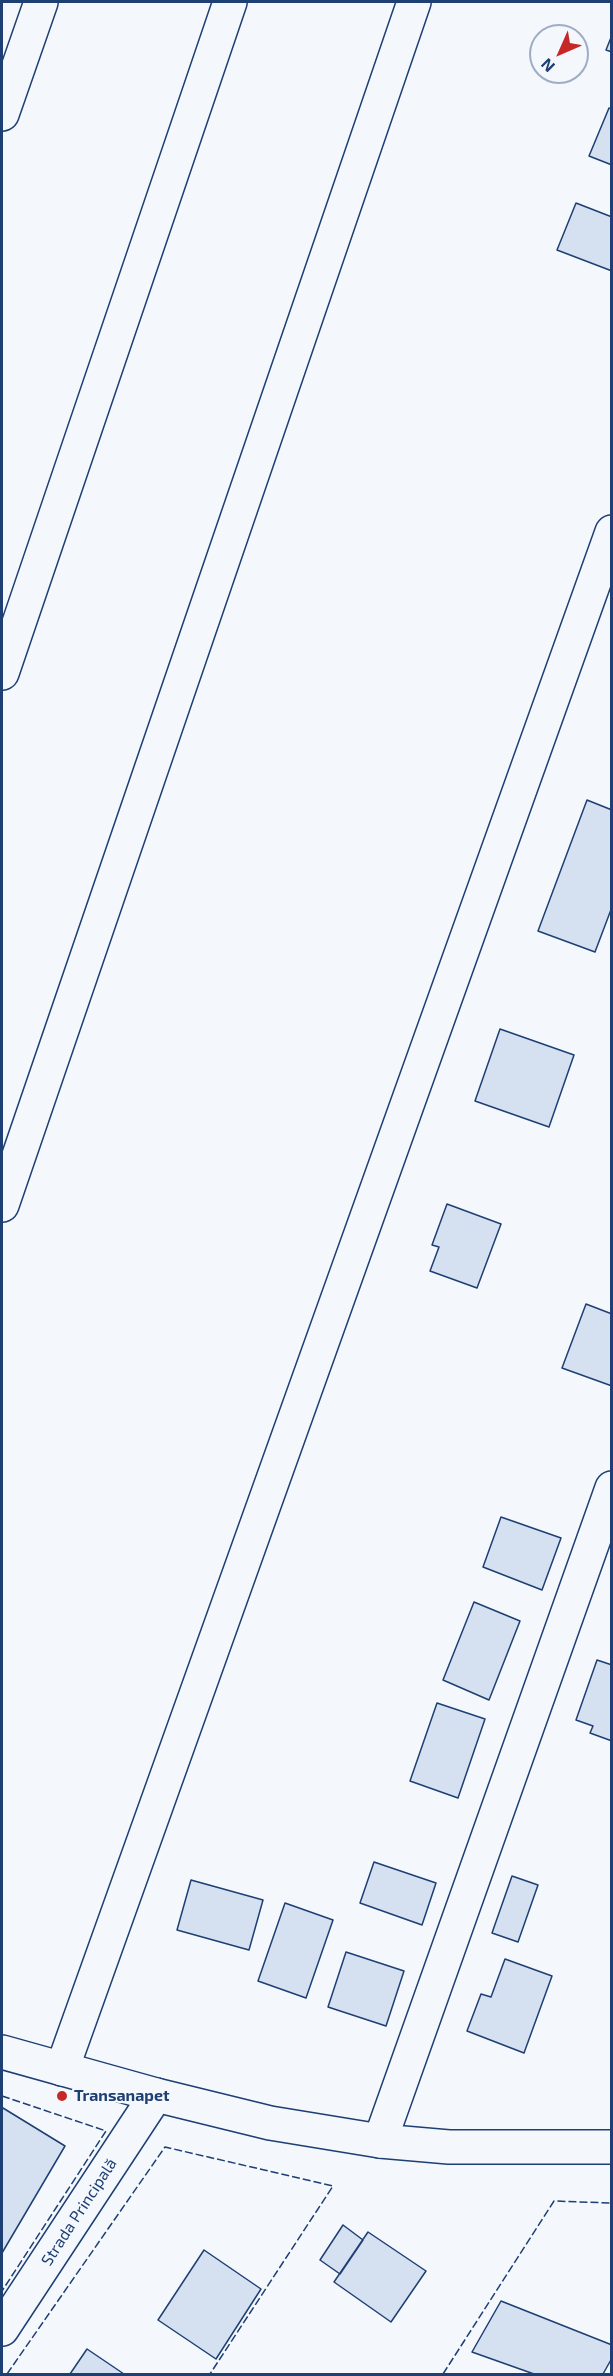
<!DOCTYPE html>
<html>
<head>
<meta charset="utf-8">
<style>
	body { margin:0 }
	#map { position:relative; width:613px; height:2376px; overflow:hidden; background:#f4f7fb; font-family:"Exo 2",sans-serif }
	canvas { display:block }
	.frame { position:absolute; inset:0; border:3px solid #1d3f73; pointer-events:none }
	.north { position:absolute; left:529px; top:24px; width:60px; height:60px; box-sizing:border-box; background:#f4f7fb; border:2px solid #9eadc5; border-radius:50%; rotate:225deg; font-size:16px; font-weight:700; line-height:24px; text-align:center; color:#1d3f73 }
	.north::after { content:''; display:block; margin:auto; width:21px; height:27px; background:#c62828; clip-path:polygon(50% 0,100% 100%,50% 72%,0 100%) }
</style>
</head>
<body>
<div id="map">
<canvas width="613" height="2376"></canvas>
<div class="frame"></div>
<div class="north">N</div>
</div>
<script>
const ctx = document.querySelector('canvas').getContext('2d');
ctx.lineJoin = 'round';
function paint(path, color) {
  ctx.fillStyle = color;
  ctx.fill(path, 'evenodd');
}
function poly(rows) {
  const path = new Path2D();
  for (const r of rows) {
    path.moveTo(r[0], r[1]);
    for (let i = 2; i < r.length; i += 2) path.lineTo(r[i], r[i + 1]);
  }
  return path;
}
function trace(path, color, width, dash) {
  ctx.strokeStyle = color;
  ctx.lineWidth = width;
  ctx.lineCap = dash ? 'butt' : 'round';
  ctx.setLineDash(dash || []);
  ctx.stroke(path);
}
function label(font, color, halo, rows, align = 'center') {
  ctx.font = font + ' "Exo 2",sans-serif';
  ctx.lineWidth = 4.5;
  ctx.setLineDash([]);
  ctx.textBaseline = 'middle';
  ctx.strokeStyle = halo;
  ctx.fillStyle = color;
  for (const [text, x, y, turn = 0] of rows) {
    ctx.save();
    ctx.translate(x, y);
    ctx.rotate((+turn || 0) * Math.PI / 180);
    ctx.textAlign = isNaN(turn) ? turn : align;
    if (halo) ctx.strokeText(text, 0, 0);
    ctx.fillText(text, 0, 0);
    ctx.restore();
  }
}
const building = poly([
	[612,35,612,52,606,50,612,35],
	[609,108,612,109,612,165,589,156,609,108],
	[576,203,612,217,612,271,557,250,576,203],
	[587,800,612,810,612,907,595,952,538,931,587,800],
	[500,1029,574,1055,549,1127,475,1101,500,1029],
	[447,1204,501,1224,477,1288,430,1271,439,1247,432,1245,447,1204],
	[586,1304,612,1314,612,1386,562,1368,586,1304],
	[501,1517,561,1538,542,1590,483,1567,501,1517],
	[474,1602,520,1621,489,1700,443,1680,474,1602],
	[597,1660,612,1665,612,1741,590,1733,593,1726,576,1720,597,1660],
	[437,1703,485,1719,458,1798,410,1781,437,1703],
	[374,1862,436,1883,422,1925,360,1903,374,1862],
	[512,1876,538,1885,518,1942,492,1933,512,1876],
	[191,1880,263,1900,249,1950,177,1930,191,1880],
	[285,1903,333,1920,306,1998,258,1981,285,1903],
	[346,1952,404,1971,386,2026,328,2007,346,1952],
	[505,1959,552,1976,524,2053,467,2031,481,1994,491,1997,505,1959],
	[3,2108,65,2146,2,2253,2,2110,3,2108],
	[343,2225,363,2240,340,2274,320,2260,343,2225],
	[368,2232,426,2271,391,2322,334,2282,368,2232],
	[204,2250,261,2289,216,2359,158,2320,204,2250],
	[501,2301,612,2345,612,2358,603,2374,534,2374,472,2352,501,2301],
	[87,2349,124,2374,70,2374,87,2349]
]);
const minor = poly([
	[2,114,41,2],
	[2,673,230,2],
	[2,1205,414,2],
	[62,2069,612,532],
	[380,2141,612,1488],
	[2,2329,156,2095]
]);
const major = poly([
	[2,2052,156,2095,270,2123,380,2141,449,2147,612,2147]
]);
const fence = poly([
	[2,2096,106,2131,2,2291],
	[7,2374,165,2147,333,2186,210,2374],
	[443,2374,554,2201,612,2203]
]);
const markers = [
	[62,2096,6,"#c62828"]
];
const poiNames = [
	["Transanapet",74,2096]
];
const streetNames = [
	["Strada Principală",79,2212,-57]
];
paint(building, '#d5e0f0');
trace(building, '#1d3f73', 1.5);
trace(minor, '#1d3f73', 36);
trace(major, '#1d3f73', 36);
trace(minor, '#f4f7fb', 33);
trace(major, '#f4f7fb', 33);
trace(fence, '#1d3f73', 1.5, [8, 3]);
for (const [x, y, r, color] of markers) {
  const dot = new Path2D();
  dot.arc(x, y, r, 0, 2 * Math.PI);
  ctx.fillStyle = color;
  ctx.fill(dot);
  trace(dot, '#f4f7fb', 2);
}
label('bold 16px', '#1d3f73', '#f4f7fb', poiNames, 'left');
label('16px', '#1d3f73', '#f4f7fb', streetNames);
</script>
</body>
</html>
